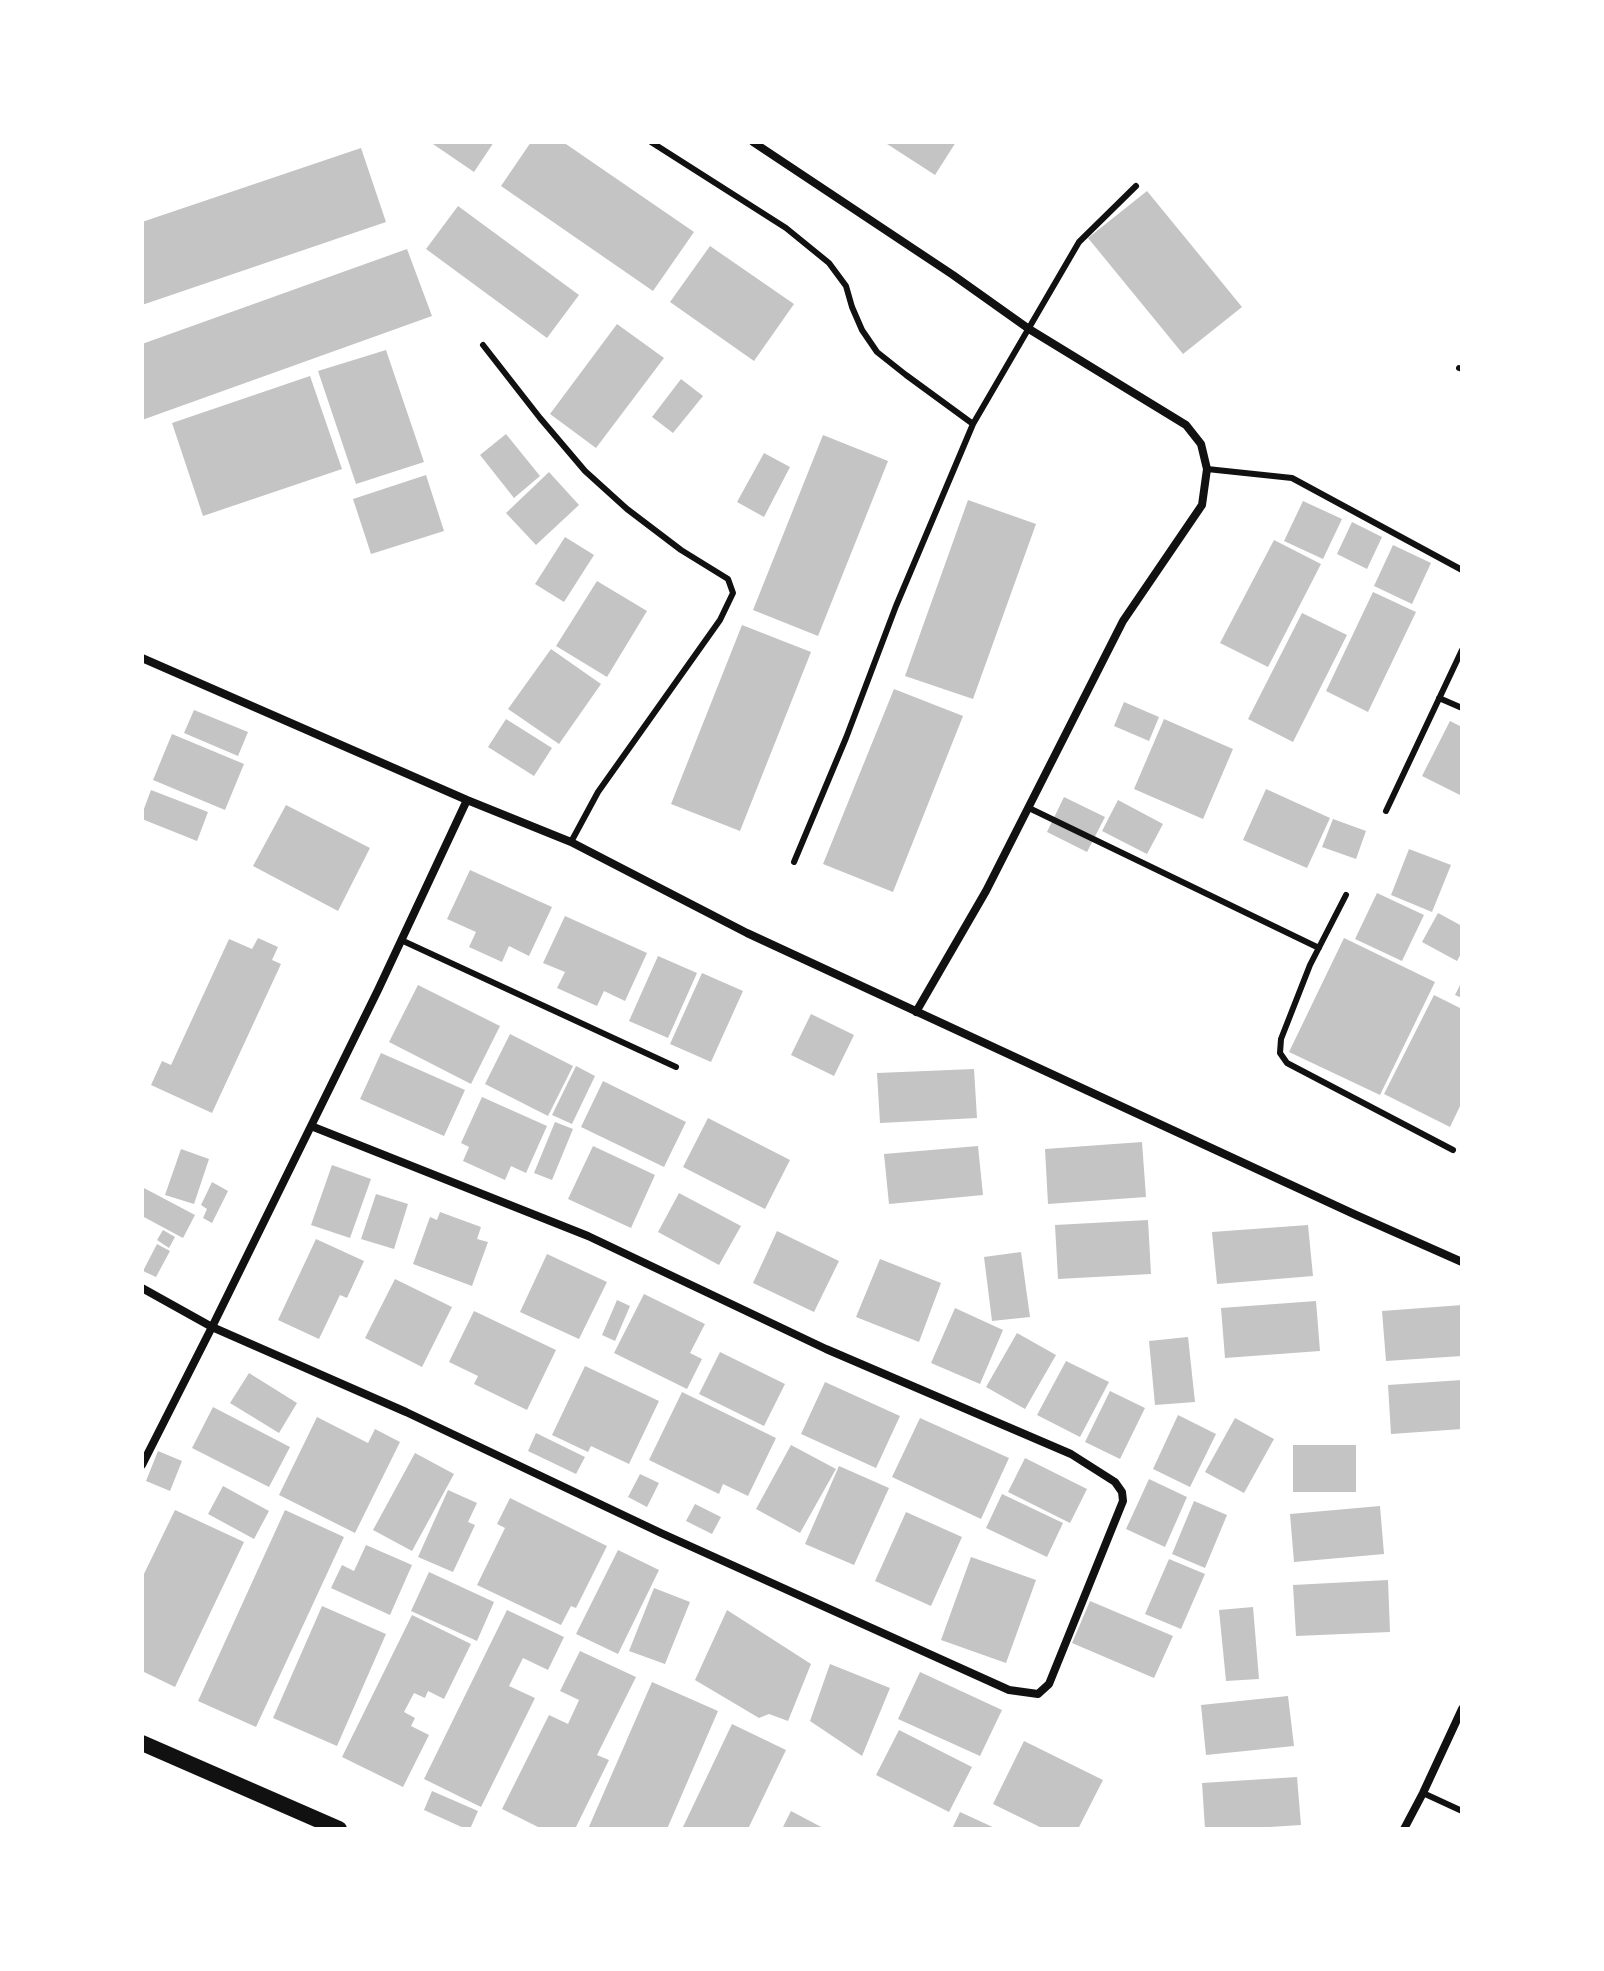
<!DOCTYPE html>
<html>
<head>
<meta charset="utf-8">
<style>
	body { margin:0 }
	#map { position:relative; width:1604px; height:1971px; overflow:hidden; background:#fff; font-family:"Exo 2",sans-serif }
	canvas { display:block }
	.frame { position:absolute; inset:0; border:144px solid #fff; pointer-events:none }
</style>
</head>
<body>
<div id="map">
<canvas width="1604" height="1971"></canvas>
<div class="frame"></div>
</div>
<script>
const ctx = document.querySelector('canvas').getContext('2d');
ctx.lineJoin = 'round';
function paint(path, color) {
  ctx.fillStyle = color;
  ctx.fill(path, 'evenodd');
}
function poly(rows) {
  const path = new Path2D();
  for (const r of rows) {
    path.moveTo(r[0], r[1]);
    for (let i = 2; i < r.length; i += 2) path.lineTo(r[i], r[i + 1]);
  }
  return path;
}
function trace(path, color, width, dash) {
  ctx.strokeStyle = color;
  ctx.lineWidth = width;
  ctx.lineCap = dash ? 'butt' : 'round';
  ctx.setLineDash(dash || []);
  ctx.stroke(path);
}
const building = poly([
	[430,142,494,142,474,172],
	[531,142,563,142,694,232,653,291,501,186],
	[884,142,956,142,935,175],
	[361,148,386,222,142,305,142,222],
	[1147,191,1242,307,1183,354,1088,238],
	[458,206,579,295,547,338,426,249],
	[710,246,794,304,754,361,670,302],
	[407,249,432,316,142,420,142,344],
	[617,324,664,358,596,448,550,414],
	[386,350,424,462,356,484,318,371],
	[310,376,342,469,203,516,172,423],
	[681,379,703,396,673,433,652,417],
	[506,434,540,476,514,498,480,455],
	[823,435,888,461,818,636,753,610],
	[764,453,790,467,764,517,737,502],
	[549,472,579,505,536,545,506,513],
	[426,475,444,531,371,554,353,499],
	[968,500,1036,524,973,699,905,676],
	[1303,501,1342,519,1323,559,1284,541],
	[1352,522,1382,537,1367,569,1337,554],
	[565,537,594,555,564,602,535,584],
	[1274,540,1321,564,1268,667,1220,643],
	[1393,545,1431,563,1412,604,1374,586],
	[597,581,647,611,607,677,556,646],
	[1373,592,1416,612,1368,712,1326,691],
	[1302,613,1347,635,1293,742,1248,719],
	[742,625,811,652,740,831,671,804],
	[551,649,601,684,559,744,508,709],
	[894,689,963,716,893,892,823,864],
	[1124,702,1159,717,1149,741,1114,726],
	[194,710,248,732,238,756,184,733],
	[506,719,552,748,534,776,488,747],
	[1164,719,1233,749,1203,819,1134,789],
	[1450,721,1462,727,1462,796,1422,776],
	[172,734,244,764,225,810,153,780],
	[1266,789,1330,818,1307,868,1243,840],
	[151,790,208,812,197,841,142,819,142,814],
	[1064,797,1105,817,1087,852,1047,832],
	[1118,800,1163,824,1147,854,1102,831],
	[286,805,370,848,338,911,253,866],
	[1333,819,1366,831,1356,859,1322,847],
	[1409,849,1451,865,1432,912,1391,895],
	[470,870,552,907,529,956,509,946,502,962,469,947,476,932,447,919],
	[1377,893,1424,915,1402,961,1355,939],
	[1438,913,1462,926,1462,952,1457,961,1422,942],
	[565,916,647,953,625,1001,604,991,597,1006,557,988,565,972,543,963],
	[258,938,278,947,272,960,281,964,212,1113,151,1085,162,1061,171,1065,229,939,252,949],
	[1344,938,1435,982,1380,1095,1289,1052],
	[658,956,697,973,668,1038,629,1021],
	[702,973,743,991,711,1062,670,1044],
	[1462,981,1462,998,1455,995],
	[418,985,500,1026,471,1084,389,1042],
	[1434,995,1462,1009,1462,1102,1450,1127,1384,1094],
	[811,1014,854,1035,834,1076,791,1055],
	[510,1034,573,1066,548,1116,485,1084],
	[381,1053,465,1090,444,1136,360,1099],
	[576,1066,595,1076,572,1124,552,1115],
	[974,1069,977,1118,880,1123,877,1073],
	[603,1081,686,1122,664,1167,581,1127],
	[482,1097,547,1126,526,1173,511,1166,505,1180,463,1161,469,1147,461,1143],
	[708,1118,790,1160,765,1209,683,1167],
	[555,1122,573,1129,552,1180,534,1173],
	[1142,1142,1146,1197,1048,1204,1045,1149],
	[593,1146,655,1175,631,1228,568,1199],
	[978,1146,983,1195,889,1204,884,1154],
	[181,1149,209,1159,194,1204,165,1195],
	[332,1165,371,1179,350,1238,311,1225],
	[212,1182,228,1191,212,1223,203,1218,207,1209,201,1205],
	[142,1187,195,1215,183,1238,142,1216],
	[679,1193,741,1226,719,1265,658,1232],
	[376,1194,408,1204,394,1249,361,1239],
	[440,1212,481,1227,477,1239,488,1242,472,1286,413,1264,430,1217,437,1220],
	[1148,1220,1151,1274,1058,1279,1055,1225],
	[1308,1225,1313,1276,1217,1284,1212,1232],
	[163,1230,175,1237,169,1248,157,1240],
	[777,1231,839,1261,814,1312,753,1283],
	[316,1239,364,1261,347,1298,340,1295,319,1339,278,1320],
	[157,1244,170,1251,156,1277,143,1271],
	[1021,1252,1030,1317,992,1321,984,1257],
	[547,1254,607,1282,579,1339,520,1312],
	[880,1259,941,1283,919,1342,856,1317],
	[395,1279,452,1307,422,1367,365,1338],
	[644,1294,705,1324,690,1353,702,1359,687,1389,614,1353],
	[617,1300,630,1306,615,1341,602,1335],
	[1316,1301,1320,1351,1225,1358,1221,1308],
	[1462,1305,1462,1356,1386,1361,1382,1311],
	[955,1308,1003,1330,980,1384,931,1363],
	[474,1311,556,1350,527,1410,474,1384,478,1376,449,1362],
	[1017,1333,1056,1355,1025,1409,986,1387],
	[1188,1337,1195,1402,1155,1405,1149,1341],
	[720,1352,785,1384,764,1426,699,1394],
	[1066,1361,1109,1382,1080,1437,1037,1415],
	[585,1366,659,1401,629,1464,591,1446,588,1452,552,1435],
	[249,1373,297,1403,279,1433,230,1403],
	[1462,1380,1462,1429,1391,1434,1388,1385],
	[825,1382,900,1416,876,1468,801,1434],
	[1110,1391,1145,1408,1120,1459,1085,1442],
	[682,1392,776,1438,748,1496,723,1484,719,1494,649,1460],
	[213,1407,290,1447,269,1487,192,1448],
	[1178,1415,1216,1434,1190,1487,1153,1469],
	[317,1417,368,1443,375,1429,400,1442,355,1533,279,1495],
	[920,1418,1009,1458,981,1519,892,1477],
	[1235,1418,1274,1439,1244,1493,1205,1472],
	[536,1433,585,1457,576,1474,528,1451],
	[791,1445,836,1469,800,1533,756,1509],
	[1293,1445,1356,1445,1356,1492,1293,1492],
	[158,1451,182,1461,170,1491,146,1481],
	[415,1453,454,1474,412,1551,373,1530],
	[1025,1458,1087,1489,1070,1523,1008,1492],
	[839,1466,889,1488,854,1565,805,1544],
	[640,1474,659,1483,647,1507,628,1497],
	[1149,1479,1187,1497,1165,1547,1126,1529],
	[223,1486,269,1511,254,1539,208,1514],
	[448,1490,477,1503,468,1522,475,1525,453,1572,418,1557],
	[1002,1494,1063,1523,1047,1557,986,1528],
	[510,1498,607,1546,576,1608,571,1606,561,1625,477,1585,505,1528,497,1524],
	[1194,1501,1227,1515,1205,1568,1172,1554],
	[695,1504,721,1517,712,1534,686,1521],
	[1380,1506,1384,1554,1294,1562,1290,1514],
	[175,1510,244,1542,175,1687,142,1671,142,1578],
	[285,1510,344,1537,256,1727,198,1701],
	[906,1512,962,1537,931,1606,875,1581],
	[366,1545,412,1565,390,1615,331,1588,342,1565,354,1571],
	[618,1550,659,1570,618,1654,576,1634],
	[971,1557,1036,1580,1006,1663,941,1640],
	[1169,1559,1205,1574,1181,1629,1145,1614],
	[429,1572,494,1602,477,1641,411,1611],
	[1388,1580,1390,1632,1296,1636,1293,1585],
	[654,1588,690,1602,665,1664,629,1651],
	[1090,1601,1173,1636,1154,1678,1072,1643],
	[322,1606,386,1634,337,1746,273,1718],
	[1253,1607,1259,1679,1226,1681,1219,1610],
	[507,1610,564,1637,548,1670,523,1658,509,1686,535,1698,481,1807,424,1779],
	[727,1610,811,1664,788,1721,769,1714,759,1718,695,1680],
	[412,1615,471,1644,444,1699,428,1691,425,1698,414,1693,404,1712,415,1718,411,1726,429,1735,403,1787,342,1757],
	[580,1651,636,1677,597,1755,609,1760,575,1829,542,1829,502,1809,549,1715,568,1724,579,1700,560,1691],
	[830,1664,890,1688,862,1756,810,1721],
	[920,1672,1002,1710,980,1756,898,1719],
	[652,1682,718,1711,667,1829,588,1829],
	[1288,1696,1294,1746,1206,1755,1201,1705],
	[732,1724,786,1750,748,1829,682,1829],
	[899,1730,972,1767,949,1812,876,1775],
	[1024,1741,1103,1780,1078,1829,1044,1829,993,1804],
	[1297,1777,1301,1825,1238,1829,1205,1829,1202,1783],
	[432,1791,478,1811,470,1829,466,1829,424,1810],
	[791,1811,825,1829,782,1829],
	[960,1812,997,1829,952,1829]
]);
const service = poly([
	[651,142,786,228,829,263,846,286,852,307,862,330,877,352,906,375,973,424,896,606,846,738,794,862],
	[483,345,540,418,585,471,627,509,681,550,728,579,733,593,720,620,598,792,571,842],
	[1459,368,1462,369],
	[973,424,1079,242,1136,186],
	[1207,469,1292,478,1462,570],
	[1439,698,1462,708],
	[1029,808,1319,948],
	[1386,811,1462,650],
	[1346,895,1310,965,1281,1039,1280,1053,1287,1063,1453,1150],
	[401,940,676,1067],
	[1423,1793,1462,1811]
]);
const minor = poly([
	[753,142,953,275,1029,329,1186,425,1201,444,1207,469,1202,505,1123,621,986,891,916,1012],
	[142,658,467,800,571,842,747,933,1356,1215,1462,1262],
	[142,1288,212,1327,406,1412,661,1533,1009,1690,1038,1694,1049,1684,1123,1501,1122,1492,1115,1482,1071,1454,826,1349,588,1236,311,1126],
	[142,1465,212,1327,378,990,467,800],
	[1404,1829,1423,1793,1462,1709]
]);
const secondary = poly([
	[142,1743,339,1829]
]);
paint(building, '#c4c4c4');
trace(service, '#111', 6);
trace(minor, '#111', 8);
trace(secondary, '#111', 16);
</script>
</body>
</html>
